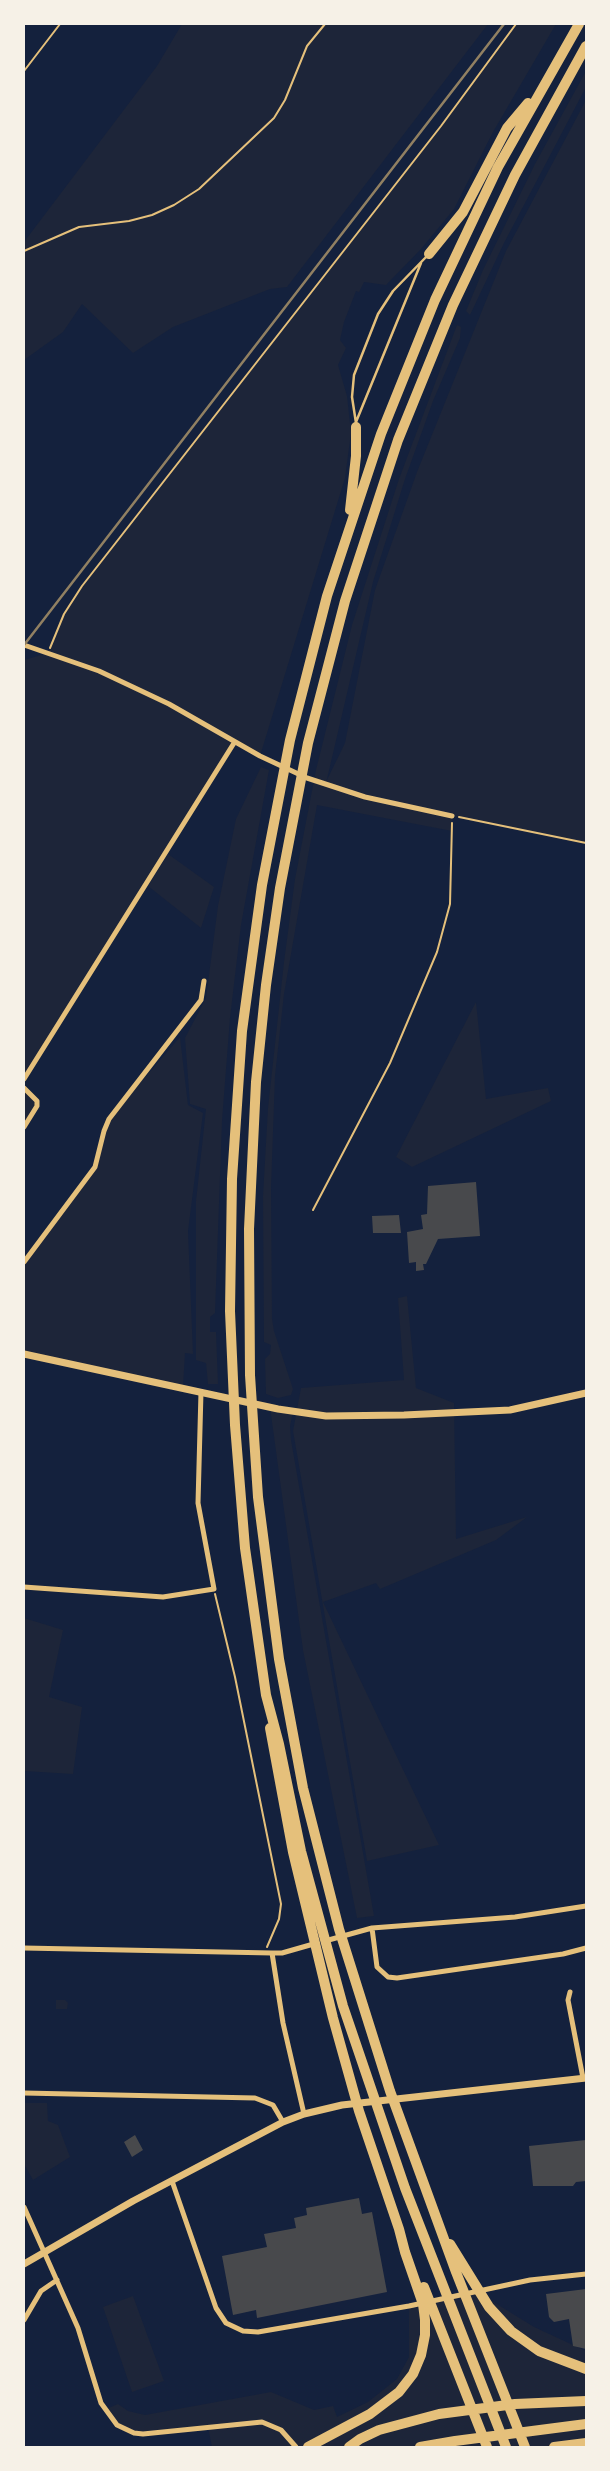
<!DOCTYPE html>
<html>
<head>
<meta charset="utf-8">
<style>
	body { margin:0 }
	#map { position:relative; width:610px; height:2471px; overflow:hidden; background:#14213d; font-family:"Sofia Sans Condensed",sans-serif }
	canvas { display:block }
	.frame { position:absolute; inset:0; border:25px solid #f6f1e7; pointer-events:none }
</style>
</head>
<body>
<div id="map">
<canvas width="610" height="2471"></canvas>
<div class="frame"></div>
</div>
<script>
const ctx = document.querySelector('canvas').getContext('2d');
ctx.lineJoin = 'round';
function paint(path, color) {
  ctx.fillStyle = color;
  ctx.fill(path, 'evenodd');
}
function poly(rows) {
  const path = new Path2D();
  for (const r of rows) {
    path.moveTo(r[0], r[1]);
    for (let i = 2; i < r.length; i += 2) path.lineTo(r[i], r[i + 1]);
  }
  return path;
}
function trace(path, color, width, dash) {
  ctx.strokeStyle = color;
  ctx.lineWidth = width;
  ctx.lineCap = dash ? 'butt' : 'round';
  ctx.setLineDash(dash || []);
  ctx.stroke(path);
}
const green = poly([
	[182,24,488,24,287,287,270,289,173,327,133,353,82,304,63,332,24,360,24,242,157,66],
	[516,24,556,24,493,132,454,209,421,249,386,285,364,282,359,292,356,291,344,322,340,340,346,348,338,365,347,396,351,433,345,478,260,756,234,743,24,1079,24,660,48,653,64,614,82,586,441,126],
	[586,71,586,87,504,243,470,315,466,311,483,270,535,164],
	[586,100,586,843,452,816,452,831,317,805,284,994,275,1076,271,1188,272,1319,274,1331,293,1389,291,1395,278,1398,266,1394,265,1359,270,1354,271,1345,264,1342,263,1196,268,1108,284,962,295,879,316,770,352,625,399,479,457,325,461,327,460,338,433,401,405,479,373,582,327,779,323,786,325,784,345,743,375,590,417,472,506,251],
	[261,767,269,770,241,925,230,1018,222,1121,215,1313,210,1317,210,1332,216,1332,218,1384,208,1384,206,1363,196,1360,196,1201,206,1109,190,1104,185,1038,206,998,218,906,236,819],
	[168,854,214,887,201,928,148,886],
	[476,1002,486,1099,548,1088,551,1101,412,1167,396,1157],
	[180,1037,188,1105,203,1113,188,1231,193,1354,185,1353,183,1387,24,1354,24,1262,95,1167,109,1119],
	[24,1088,37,1101,24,1127],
	[407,1296,416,1388,454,1403,456,1539,527,1517,496,1540,380,1589,376,1583,323,1602,439,1845,367,1861,293,1431,301,1388,404,1380,398,1298],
	[270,1407,293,1412,290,1426,291,1440,374,1916,357,1918,303,1650],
	[24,1618,63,1630,49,1697,82,1707,73,1774,24,1771],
	[56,2000,65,2000,68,2003,67,2009,56,2009],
	[24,2103,47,2103,48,2121,58,2125,70,2157,33,2180,24,2164],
	[479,2293,534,2327,586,2351,586,2447,212,2447,208,2427,153,2434,125,2429,104,2410,118,2404,128,2411,145,2415,271,2392,314,2410,333,2406,337,2417,368,2402,397,2379,409,2357,409,2306],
	[133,2296,164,2381,132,2392,103,2307]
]);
const building = poly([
	[476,1182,480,1236,438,1239,426,1264,423,1264,424,1270,416,1271,416,1262,409,1263,407,1232,423,1229,421,1215,427,1214,428,1186],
	[399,1215,401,1233,373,1233,372,1216],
	[135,2135,143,2150,132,2157,124,2142],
	[586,2140,586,2181,576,2182,573,2186,533,2186,529,2146],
	[359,2198,362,2214,372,2212,387,2292,257,2318,256,2310,233,2315,222,2256,267,2247,264,2234,296,2228,294,2218,307,2215,306,2208],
	[586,2289,586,2349,573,2346,569,2319,554,2322,549,2317,546,2294]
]);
const path = poly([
	[24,71,60,24],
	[24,251,79,227,129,221,152,215,174,205,199,189,274,118,285,100,307,46,325,24],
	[50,648,64,614,82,586,441,126,516,24],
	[459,817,586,843],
	[313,1210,390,1063,437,952,450,904,452,823],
	[215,1594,235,1677,281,1904,279,1919,267,1947]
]);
const service = poly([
	[356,422,421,263],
	[356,423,352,397,354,375,378,314,393,291,428,255]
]);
const minor = poly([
	[24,645,99,671,169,704,260,756,307,778,365,797,452,816],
	[24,1079,234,743],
	[24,1088,37,1101,37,1106,24,1127],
	[24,1262,95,1167,104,1131,109,1119,201,1000,204,981],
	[24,1587,163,1597,214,1589,198,1503,201,1392],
	[372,1928,377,1967,388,1977,397,1978,563,1954,586,1948],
	[325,1941,372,1928,515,1917,586,1906],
	[24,1948,272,1953,282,1953,317,1943],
	[272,1953,283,2023,304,2114],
	[570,1992,568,2000,583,2078],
	[24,2093,255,2098,273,2105,283,2122],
	[172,2181,216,2308,226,2323,243,2331,258,2332,409,2306,530,2280,586,2274],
	[24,2207,78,2328,101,2403,117,2425,134,2433,143,2434,262,2422,281,2430,296,2447],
	[24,2320,41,2291,57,2280]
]);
const tertiary = poly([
	[24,1354,278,1409,326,1416,404,1415,510,1410,586,1393],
	[24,2264,133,2201,283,2122,304,2114,342,2105,586,2078]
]);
const motorway = poly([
	[429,254,463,212,507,128,528,103],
	[350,510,356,456,356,427],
	[270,1728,293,1852,333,2018,359,2111,399,2229,405,2252,423,2304,425,2320,425,2335,421,2355,413,2374,399,2392,370,2414,308,2447],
	[450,2244,489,2307,511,2331,539,2351,586,2369],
	[424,2287,487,2447],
	[349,2447,360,2439,379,2430,439,2414,515,2404,586,2401],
	[420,2447,455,2441,586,2424],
	[506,2447,405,2188,343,2006,301,1851,279,1744,266,1695,245,1548,235,1425,230,1311,232,1179,242,1031,262,885,290,740,327,596,381,434,435,300,498,167,579,24],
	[525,2447,456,2272,390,2091,339,1929,303,1788,279,1659,258,1497,250,1375,249,1229,256,1082,266,985,280,888,308,743,345,601,398,440,453,305,515,175,586,46],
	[554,2447,586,2443]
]);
const rail = poly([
	[24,645,504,24]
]);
paint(green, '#1d2539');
paint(building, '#48494c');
trace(path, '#e5c07b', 2);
trace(service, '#e5c07b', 2.5);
trace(minor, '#e5c07b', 5);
trace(tertiary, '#e5c07b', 7);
trace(motorway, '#e5c07b', 10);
trace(rail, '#918062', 2.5);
</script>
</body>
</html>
